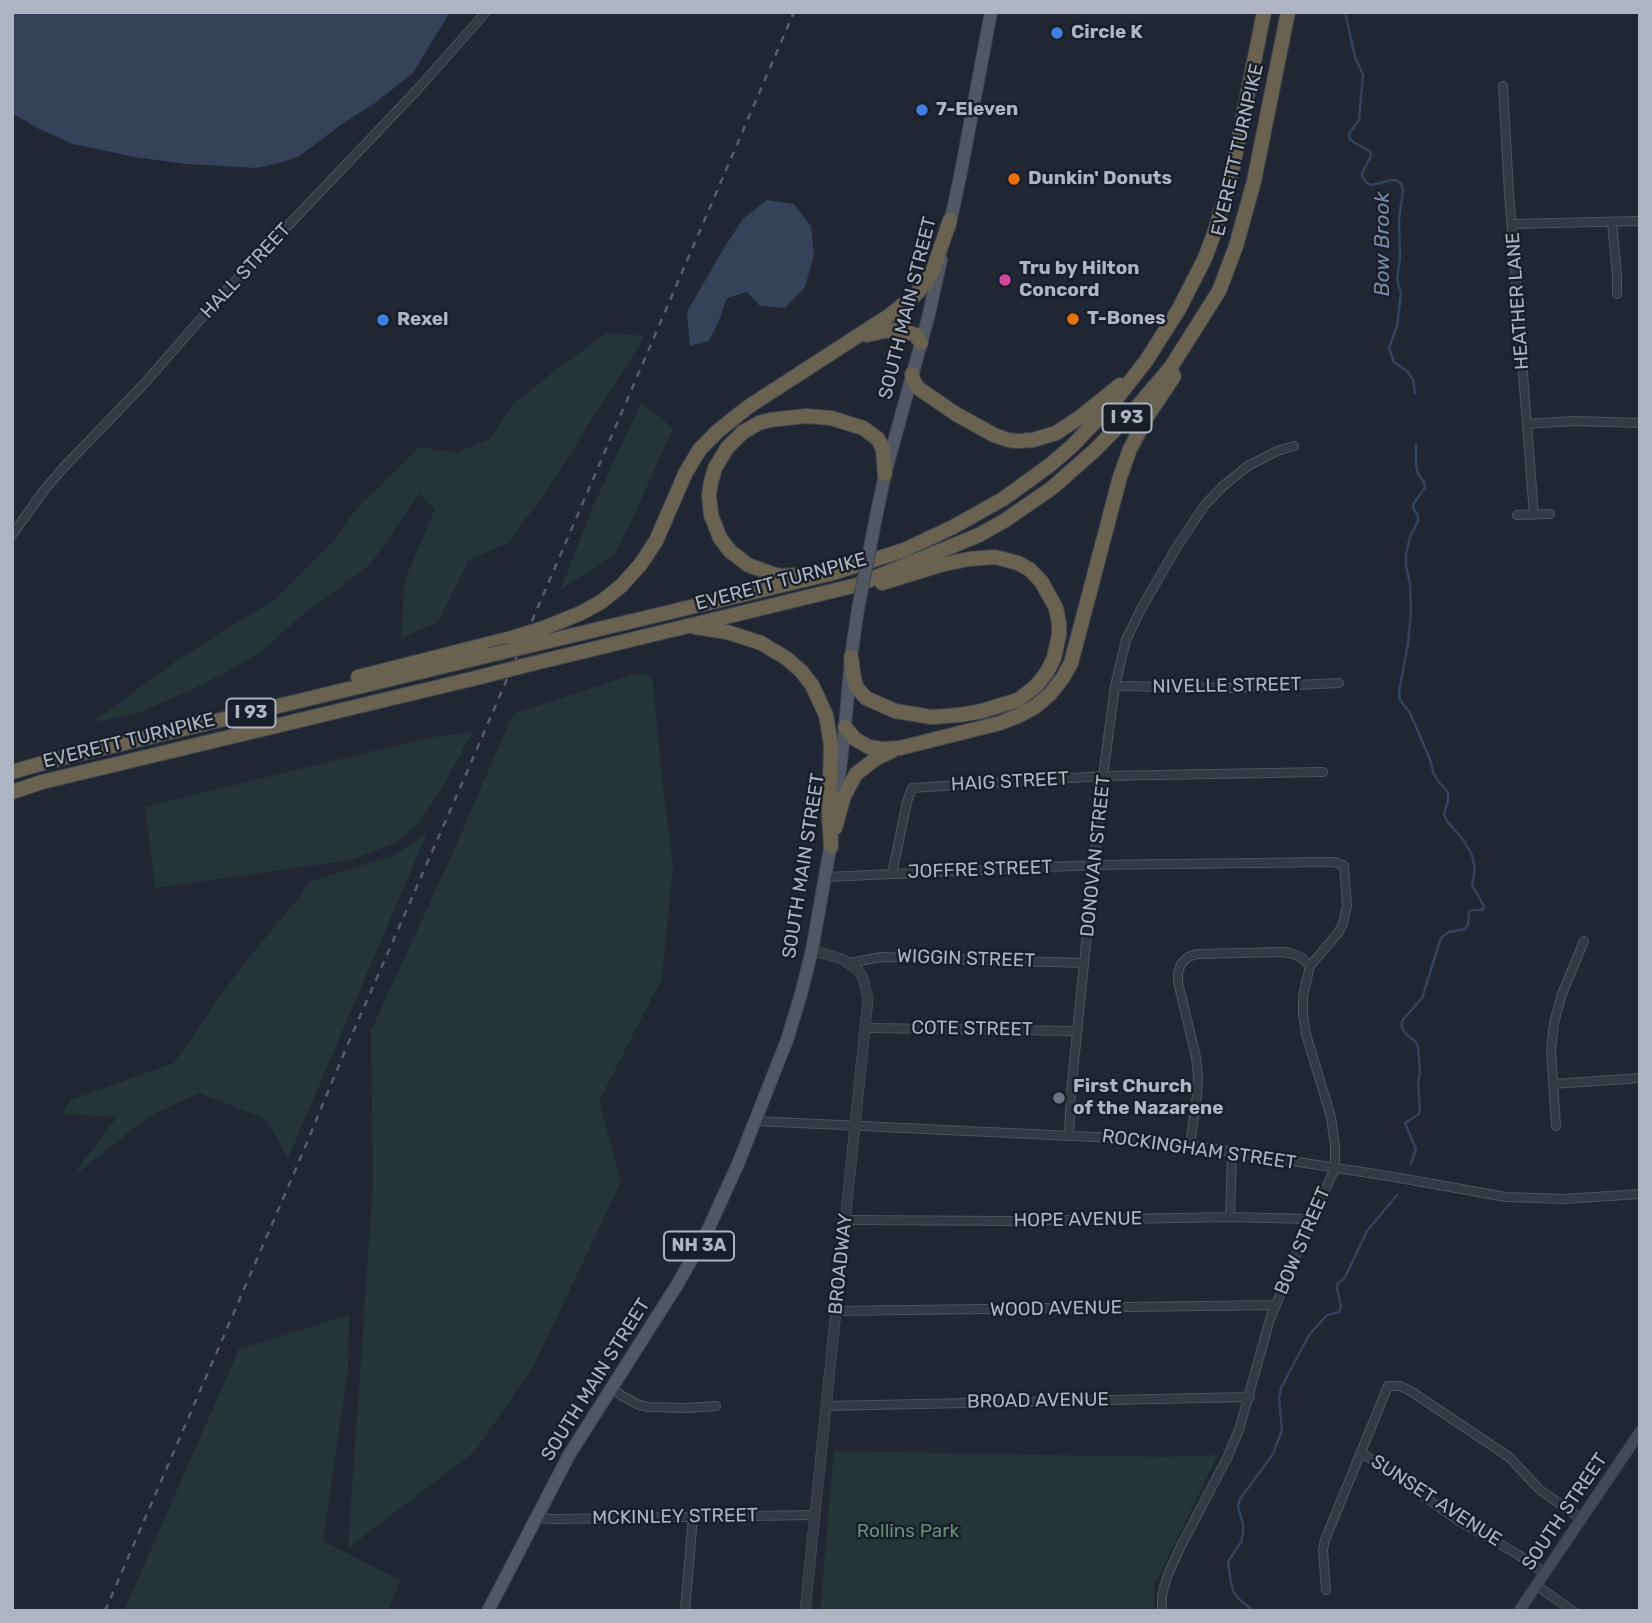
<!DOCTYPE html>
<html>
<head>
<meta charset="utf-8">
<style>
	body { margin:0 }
	#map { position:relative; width:1652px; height:1623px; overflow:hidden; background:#202733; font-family:Rubik,sans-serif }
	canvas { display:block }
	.frame { position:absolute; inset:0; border:14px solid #aeb4c1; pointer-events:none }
</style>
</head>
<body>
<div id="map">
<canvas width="1652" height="1623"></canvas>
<div class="frame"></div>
</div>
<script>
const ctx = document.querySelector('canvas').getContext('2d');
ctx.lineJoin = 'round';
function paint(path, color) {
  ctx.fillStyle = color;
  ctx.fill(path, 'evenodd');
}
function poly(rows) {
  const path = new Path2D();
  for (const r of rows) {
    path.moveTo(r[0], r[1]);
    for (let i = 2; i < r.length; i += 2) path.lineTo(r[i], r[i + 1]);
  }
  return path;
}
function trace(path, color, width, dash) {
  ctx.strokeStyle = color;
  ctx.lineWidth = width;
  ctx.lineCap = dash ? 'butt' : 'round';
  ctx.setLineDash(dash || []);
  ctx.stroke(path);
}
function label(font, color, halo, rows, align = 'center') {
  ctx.font = font + ' Rubik,sans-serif';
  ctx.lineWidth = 5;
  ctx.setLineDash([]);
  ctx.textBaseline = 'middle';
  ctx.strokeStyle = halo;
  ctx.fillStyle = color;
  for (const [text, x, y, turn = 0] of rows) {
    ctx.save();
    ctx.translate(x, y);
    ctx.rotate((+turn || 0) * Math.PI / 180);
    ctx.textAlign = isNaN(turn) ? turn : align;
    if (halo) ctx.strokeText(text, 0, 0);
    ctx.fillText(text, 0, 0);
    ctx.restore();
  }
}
const green = poly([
	[607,333,645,336,545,493,508,543,469,560,438,622,401,638,405,580,435,509,419,493,370,565,302,615,261,652,204,684,136,714,93,722,179,659,278,597,336,539,357,508,419,447,457,453,491,438,511,406,557,369],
	[641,403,673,428,629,526,613,556,561,589,594,504],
	[637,673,652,676,662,779,673,864,662,978,599,1101,621,1182,534,1365,475,1451,348,1548,373,1184,371,1031,454,850,513,714],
	[472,732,444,785,420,822,396,843,350,860,155,888,145,807,426,738],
	[427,833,288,1158,266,1119,199,1093,148,1117,71,1178,117,1117,62,1114,71,1100,174,1063,238,971,301,895,309,882,392,856],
	[349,1315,348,1369,323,1541,400,1580,388,1611,124,1611,239,1349],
	[834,1451,1165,1457,1218,1455,1154,1585,1154,1611,820,1611]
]);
const water = poly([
	[12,12,450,12,413,73,375,103,342,124,298,157,275,164,256,168,186,164,135,157,73,144,39,129,12,113],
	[767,200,794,204,811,226,814,255,805,287,785,308,760,306,747,292,727,298,718,323,709,341,690,346,687,312,722,251,743,219]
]);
const stream = poly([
	[1345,12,1355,57,1363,75,1359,120,1349,134,1350,139,1355,143,1370,151,1371,156,1362,173,1363,178,1367,183,1372,185,1392,180,1398,181,1401,184,1403,190,1399,219,1400,258,1397,279,1401,293,1397,326,1389,348,1394,362,1407,371,1413,380,1415,393],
	[1411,1164,1416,1149,1405,1123,1419,1114,1420,1108,1418,1085,1420,1071,1418,1047,1416,1042,1406,1034,1402,1028,1402,1021,1422,998,1441,938,1449,932,1465,929,1468,925,1469,912,1473,910,1482,910,1484,906,1472,885,1475,869,1472,855,1464,841,1447,821,1444,814,1448,801,1448,792,1438,781,1434,774,1429,757,1410,713,1400,700,1399,692,1408,644,1411,611,1410,584,1406,566,1406,554,1410,537,1418,521,1418,516,1413,508,1414,503,1425,488,1424,482,1418,474,1416,464,1416,444],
	[1254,1611,1240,1600,1233,1591,1231,1583,1228,1562,1241,1542,1243,1534,1243,1524,1238,1506,1240,1499,1273,1454,1277,1443,1282,1430,1279,1398,1281,1388,1309,1335,1327,1315,1339,1312,1341,1307,1337,1288,1338,1283,1344,1279,1348,1271,1367,1231,1397,1195]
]);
const minor = poly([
	[1503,86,1509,193,1534,515],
	[1612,222,1617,275,1617,294],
	[1512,224,1640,221],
	[1527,424,1574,421,1640,423],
	[1517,515,1550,514],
	[12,535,45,489,64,467,143,385,219,298,417,90,486,12],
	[1115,686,1235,688,1339,683],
	[892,874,907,802,912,788,1103,776,1323,772],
	[826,877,1094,865,1334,862,1344,866,1347,905,1343,924,1338,933,1310,966,1303,996,1303,1015,1306,1034,1331,1117,1335,1146,1335,1169,1311,1219,1270,1319,1239,1430,1227,1458,1179,1550,1167,1577,1162,1595,1162,1611],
	[849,963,881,957,1084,963],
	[866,1028,1077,1031],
	[1553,1084,1640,1078],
	[756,1121,1136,1139,1190,1145,1394,1177,1506,1197,1564,1199,1640,1194],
	[1556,1126,1551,1050,1554,1023,1562,994,1584,941],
	[1069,1135,1071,1092,1103,776,1115,686,1126,640,1141,609,1175,550,1204,506,1223,486,1248,466,1277,451,1294,446],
	[1190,1145,1197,1096,1198,1076,1196,1057,1178,982,1178,973,1181,964,1188,957,1197,954,1284,952,1293,954,1302,958,1310,966],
	[1230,1217,1232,1152],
	[846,1220,1011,1221,1230,1217,1311,1219],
	[836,1311,1276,1305],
	[612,1388,622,1396,639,1405,648,1407,687,1408,716,1406],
	[826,1406,1250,1397],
	[1362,1453,1459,1521,1517,1554,1545,1573],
	[536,1518,557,1519,814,1515],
	[1536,1585,1573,1611],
	[1326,1590,1323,1550,1325,1540,1388,1386,1400,1386,1409,1390,1509,1457,1540,1490,1581,1519],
	[685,1611,693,1517]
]);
const tertiary = poly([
	[805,1611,868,999,863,978,858,970,842,959,812,950]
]);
const secondary = poly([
	[1519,1611,1640,1432]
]);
const primary = poly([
	[949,228,961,172,991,12],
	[876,517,885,474,928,318,941,260],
	[835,812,845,727,851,657,858,609],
	[488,1611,569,1455,677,1285,706,1234,738,1164,787,1040,801,994,812,950,832,837]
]);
const motorway = poly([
	[867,335,884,331,901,330,916,335,921,343],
	[912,374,913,380,918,388,956,414,994,435,1008,440,1017,441,1033,440,1056,433,1079,418,1120,385],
	[796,575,781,576,773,574,748,565,730,551,720,538,711,515,709,495,711,482,715,468,727,448,743,432,759,423,770,420,806,416,831,418,863,428,878,439,883,449,885,474],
	[695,627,727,632,761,643,786,658,801,671,812,685,826,715,831,745,829,815,831,847],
	[544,628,581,613,601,602,621,586,640,565,656,541,686,472,700,449,718,431,748,407,890,315,915,295,925,284,933,270,950,220],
	[549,641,833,573,904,550,953,527,1003,499,1050,465,1072,446,1114,402,1146,361,1179,309,1205,258,1215,231,1231,176,1264,12],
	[851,657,854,679,857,688,866,698,895,711,931,717,960,715,982,711,1018,700,1036,686,1047,672,1054,658,1059,635,1059,623,1056,608,1041,581,1029,569,1018,563,995,557,969,559,940,565,882,583],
	[531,664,857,585,979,535,1004,521,1052,488,1095,450,1137,407,1171,367,1219,291,1236,246,1254,181,1288,12],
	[358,677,512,638],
	[845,727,855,739,869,747,883,749,900,748,1000,723,1018,716,1035,707,1050,694,1062,679,1071,663,1120,477,1130,449,1148,415,1174,376],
	[12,772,50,761,490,655],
	[12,792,42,782,480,677],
	[835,828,844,796,856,774,875,759,892,751]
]);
const rail = poly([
	[105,1611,295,1171,347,1046,467,772,794,12]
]);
const primaryBridge = poly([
	[858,609,876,517]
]);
const motorwayBridge = poly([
	[512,638,544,628],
	[490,655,549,641],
	[480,677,531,664]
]);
const markers = [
	[1057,33,7,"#3f7fe0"],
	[922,110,7,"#3f7fe0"],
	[1014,179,7,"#e8710a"],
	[1005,280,7,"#d1479c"],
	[1073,319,7,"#e8710a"],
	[383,320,7,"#3f7fe0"],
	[1059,1098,7,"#6b7280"]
];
const shields = [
	[1127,418,49],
	[251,713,49],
	[699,1246,70]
];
const shieldNames = [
	["I 93",1127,418],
	["I 93",251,713],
	["NH 3A",699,1246]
];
const poiNames = [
	["Circle K",1071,33],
	["7-Eleven",936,110],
	["Dunkin' Donuts",1028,179],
	["Tru by Hilton",1019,269],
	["Concord",1019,291],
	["T-Bones",1087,319],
	["Rexel",397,320],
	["First Church",1073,1087],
	["of the Nazarene",1073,1109]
];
const streetNames = [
	["EVERETT TURNPIKE",1238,150,-77],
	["HALL STREET",246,271,-47],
	["HEATHER LANE",1518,301,-94],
	["SOUTH MAIN STREET",908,308,-76],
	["EVERETT TURNPIKE",781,582,-15],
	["NIVELLE STREET",1227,686,-1],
	["EVERETT TURNPIKE",129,741,-14],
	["HAIG STREET",1010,782,-3],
	["DONOVAN STREET",1096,856,-84],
	["SOUTH MAIN STREET",804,866,-81],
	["JOFFRE STREET",980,870,-2],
	["WIGGIN STREET",966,959,2],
	["COTE STREET",972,1029,1],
	["ROCKINGHAM STREET",1199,1150,8],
	["HOPE AVENUE",1078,1220,-1],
	["BOW STREET",1303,1241,-67],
	["BROADWAY",841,1264,-84],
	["WOOD AVENUE",1056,1309,-1],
	["SOUTH MAIN STREET",596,1380,-58],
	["BROAD AVENUE",1038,1401,-1],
	["SUNSET AVENUE",1436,1501,33],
	["SOUTH STREET",1565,1512,-56],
	["MCKINLEY STREET",675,1517,-1]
];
const parkNames = [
	["Rollins Park",908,1532]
];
const waterNames = [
	["Bow Brook",1383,244,-90]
];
paint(green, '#253537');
paint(water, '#35425a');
trace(stream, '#35425a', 2.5);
trace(minor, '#4e545f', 10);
trace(tertiary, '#4e545f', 11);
trace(secondary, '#3d434e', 12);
trace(primary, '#3d434e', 14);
trace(motorway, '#3e444f', 16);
trace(minor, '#343a44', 8);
trace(tertiary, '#343a44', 10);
trace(secondary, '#424957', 10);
trace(primary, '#515864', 12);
trace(motorway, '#6a6251', 14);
trace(rail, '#565d6b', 2.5, [7, 7]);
trace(primaryBridge, '#3d434e', 14, []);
trace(motorwayBridge, '#3e444f', 16, []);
trace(primaryBridge, '#515864', 12);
trace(motorwayBridge, '#6a6251', 14);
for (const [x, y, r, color] of markers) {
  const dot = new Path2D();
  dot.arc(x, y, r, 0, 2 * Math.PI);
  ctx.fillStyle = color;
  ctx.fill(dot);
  trace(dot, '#191f29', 2.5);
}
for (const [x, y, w] of shields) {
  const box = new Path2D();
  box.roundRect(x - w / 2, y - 14.5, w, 29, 5);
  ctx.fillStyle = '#191f29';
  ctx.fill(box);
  trace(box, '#aeb4c1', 2);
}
label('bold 18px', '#aeb4c1', null, shieldNames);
label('bold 19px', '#aeb4c1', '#191f29', poiNames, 'left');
label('19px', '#aeb4c1', '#191f29', streetNames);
label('19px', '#688f73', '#191f29', parkNames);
label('italic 21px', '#7889a8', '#191f29', waterNames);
</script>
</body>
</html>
